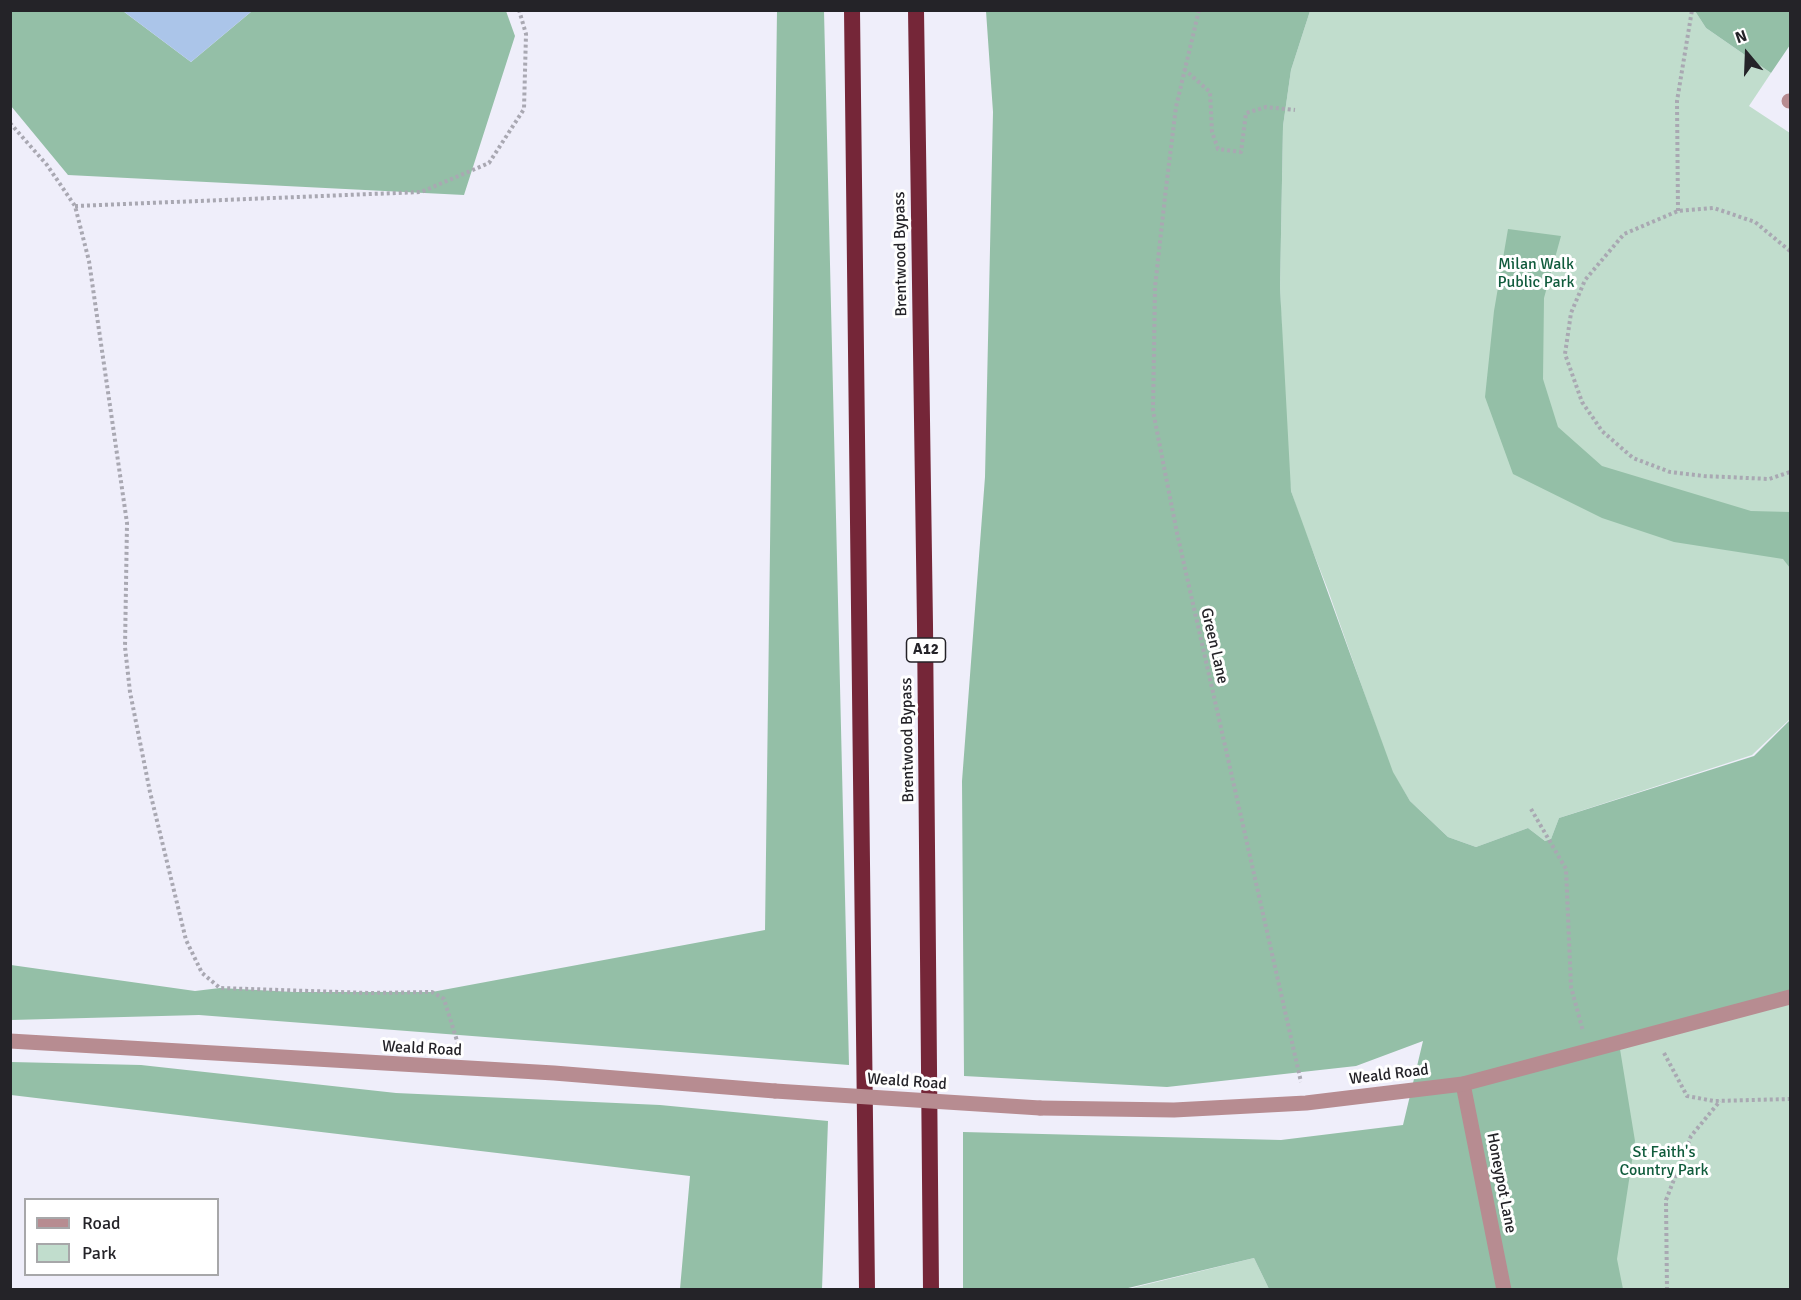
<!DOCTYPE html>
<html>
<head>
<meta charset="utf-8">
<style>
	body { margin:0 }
	#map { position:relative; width:1801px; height:1300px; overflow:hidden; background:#efeefa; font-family:Signika,sans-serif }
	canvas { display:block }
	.frame { position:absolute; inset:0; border:12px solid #242328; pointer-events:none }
	.legend { position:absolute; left:24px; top:1198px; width:195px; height:78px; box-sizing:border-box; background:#fff; border:2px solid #a7a7a9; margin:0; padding:8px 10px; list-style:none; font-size:18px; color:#242328 }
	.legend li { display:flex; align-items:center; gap:12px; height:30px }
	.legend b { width:30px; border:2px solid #a7a7a9 }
	.north { position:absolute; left:1717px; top:24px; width:60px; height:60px; -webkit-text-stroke:4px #fff; paint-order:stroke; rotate:341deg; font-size:16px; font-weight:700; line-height:24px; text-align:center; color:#242328 }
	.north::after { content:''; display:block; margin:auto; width:21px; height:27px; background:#242328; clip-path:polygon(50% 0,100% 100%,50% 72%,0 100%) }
</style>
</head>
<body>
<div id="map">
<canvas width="1801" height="1300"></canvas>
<div class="frame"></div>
<ul class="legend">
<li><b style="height:8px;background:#b78c91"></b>Road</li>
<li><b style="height:16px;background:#c1ddcd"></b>Park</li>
</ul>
<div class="north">N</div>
</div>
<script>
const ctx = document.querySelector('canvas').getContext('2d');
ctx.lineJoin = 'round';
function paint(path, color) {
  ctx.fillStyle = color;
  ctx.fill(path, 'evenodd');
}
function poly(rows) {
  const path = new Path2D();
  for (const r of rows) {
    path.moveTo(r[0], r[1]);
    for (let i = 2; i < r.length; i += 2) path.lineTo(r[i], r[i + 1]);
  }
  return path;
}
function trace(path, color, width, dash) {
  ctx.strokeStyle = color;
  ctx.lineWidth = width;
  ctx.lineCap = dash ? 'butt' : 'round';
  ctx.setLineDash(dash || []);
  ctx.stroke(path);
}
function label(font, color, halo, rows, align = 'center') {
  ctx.font = font + ' Signika,sans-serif';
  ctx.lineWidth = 6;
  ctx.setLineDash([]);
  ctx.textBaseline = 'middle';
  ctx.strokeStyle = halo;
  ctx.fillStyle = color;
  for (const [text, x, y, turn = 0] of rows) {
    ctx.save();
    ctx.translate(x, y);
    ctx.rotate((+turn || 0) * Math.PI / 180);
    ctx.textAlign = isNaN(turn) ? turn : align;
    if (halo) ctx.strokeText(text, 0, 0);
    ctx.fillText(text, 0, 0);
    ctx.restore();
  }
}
const green = poly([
	[1310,11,1695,11,1706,28,1771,73,1749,106,1790,133,1790,719,1752,755,1559,818,1551,839,1545,841,1528,828,1476,847,1448,837,1410,801,1392,772,1328,590,1301,521,1291,491,1287,463,1280,288,1283,126,1291,70],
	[1790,997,1790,1289,1511,1289,1463,1084],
	[1254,1258,1269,1289,1124,1290]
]);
const forest = poly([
	[10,11,123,11,191,62,252,11,506,11,515,36,464,195,68,175,11,106],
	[777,11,824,11,849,1065,199,1015,11,1020,11,965,195,991,220,988,294,992,432,992,765,930],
	[986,11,1310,11,1291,70,1283,126,1280,288,1291,491,1393,772,1410,801,1448,837,1476,847,1528,828,1545,841,1551,839,1559,818,1754,756,1790,720,1790,997,1619,1043,1635,1141,1617,1259,1623,1289,1269,1289,1254,1258,1124,1289,963,1289,963,1132,1281,1140,1403,1125,1423,1041,1356,1066,1167,1087,964,1076,962,781,985,477,993,112],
	[1695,11,1790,11,1790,45,1771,73,1706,28],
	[1508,229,1561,236,1544,298,1543,379,1558,427,1602,466,1751,511,1790,512,1790,568,1783,559,1674,542,1602,518,1513,474,1485,397,1494,311],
	[11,1062,141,1065,396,1093,660,1105,828,1121,822,1289,680,1289,690,1176,11,1095]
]);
const water = poly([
	[123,11,252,11,191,62]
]);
const path = poly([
	[1199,10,1176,107,1166,188,1155,287,1153,411,1177,533,1301,1082],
	[1184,69,1210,92,1212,132,1218,149,1241,152,1246,113,1266,107,1295,110],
	[10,123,47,165,75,206,89,261,127,523,125,647,130,692,150,792,186,940,202,973,220,988,369,993,432,992,444,999,458,1044],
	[75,206,421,192,489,163,524,109,526,34,519,10],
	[1678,211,1677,101,1692,10],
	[1790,251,1755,222,1714,208,1678,211,1624,234,1585,280,1571,313,1565,354,1582,402,1602,431,1633,458,1670,472,1704,476,1769,479,1790,472],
	[1531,809,1566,869,1571,987,1583,1031],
	[1664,1053,1687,1096,1714,1101,1790,1099],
	[1667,1290,1666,1200,1691,1136,1720,1101]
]);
const minor = poly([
	[1789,101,1790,101],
	[1463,1084,1504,1290]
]);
const tertiary = poly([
	[10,1041,554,1073,775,1091],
	[1040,1108,1174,1110,1306,1103,1463,1084,1790,997]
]);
const trunk = poly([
	[852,10,867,1290],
	[916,10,925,625,931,1290]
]);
const tertiaryBridge = poly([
	[775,1091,1040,1108]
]);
const shields = [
	[926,650,39]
];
const shieldNames = [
	["A12",926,650]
];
const streetNames = [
	["Brentwood Bypass",901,254,-91],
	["Green Lane",1214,646,77],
	["Brentwood Bypass",908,740,-91],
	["Weald Road",422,1049,3],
	["Weald Road",1389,1075,-7],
	["Weald Road",907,1082,4],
	["Honeypot Lane",1501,1183,79]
];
const parkNames = [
	["Milan Walk",1536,265],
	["Public Park",1536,283],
	["St Faith's",1664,1153],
	["Country Park",1664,1171]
];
paint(green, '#c1ddcd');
paint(forest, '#94bfa7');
paint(water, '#abc5e9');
trace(path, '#a9a8b2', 4, [3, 3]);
trace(minor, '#b78c91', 15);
trace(tertiary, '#b78c91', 15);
trace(trunk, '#752638', 16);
trace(tertiaryBridge, '#b78c91', 15);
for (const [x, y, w] of shields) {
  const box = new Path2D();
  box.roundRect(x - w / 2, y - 12, w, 24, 4.5);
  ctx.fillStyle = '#fff';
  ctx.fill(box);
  trace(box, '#242328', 1.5);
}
label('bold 15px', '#242328', null, shieldNames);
label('16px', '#242328', '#fff', streetNames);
label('16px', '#105b3c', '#fff', parkNames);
</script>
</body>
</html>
